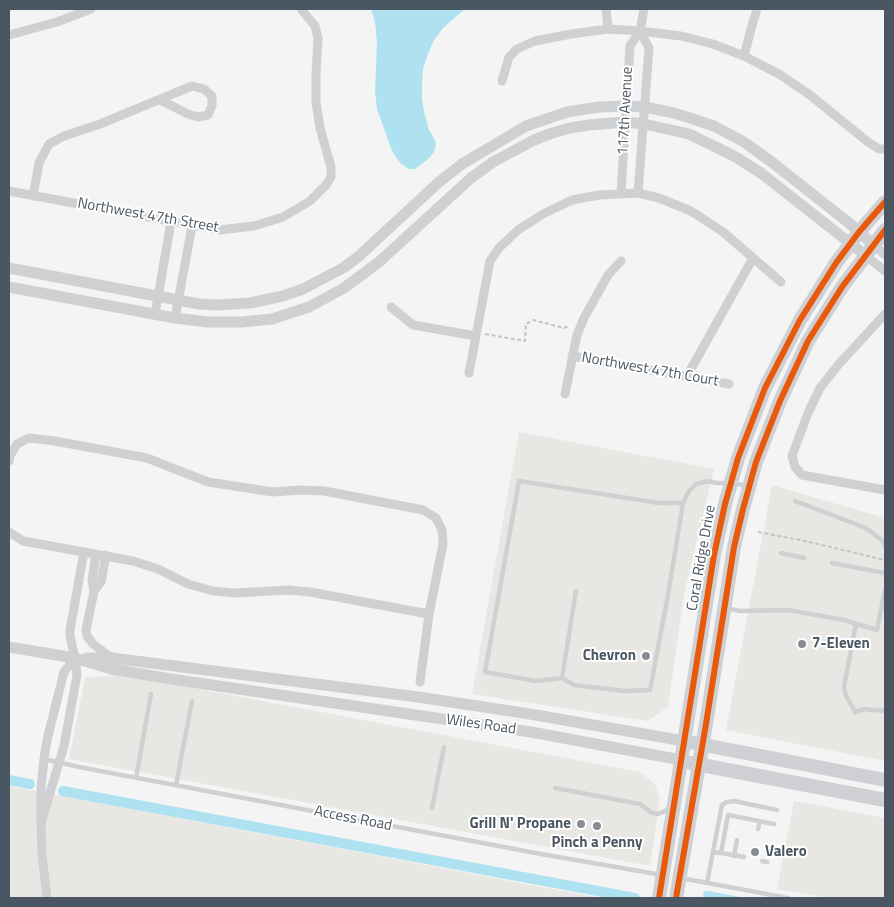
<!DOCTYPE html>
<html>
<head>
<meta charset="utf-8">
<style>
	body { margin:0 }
	#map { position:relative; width:894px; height:907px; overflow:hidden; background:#f4f4f4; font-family:"Titillium Web",sans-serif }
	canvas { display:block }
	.frame { position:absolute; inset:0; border:10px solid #4a5661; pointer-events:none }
</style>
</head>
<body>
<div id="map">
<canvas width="894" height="907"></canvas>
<div class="frame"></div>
</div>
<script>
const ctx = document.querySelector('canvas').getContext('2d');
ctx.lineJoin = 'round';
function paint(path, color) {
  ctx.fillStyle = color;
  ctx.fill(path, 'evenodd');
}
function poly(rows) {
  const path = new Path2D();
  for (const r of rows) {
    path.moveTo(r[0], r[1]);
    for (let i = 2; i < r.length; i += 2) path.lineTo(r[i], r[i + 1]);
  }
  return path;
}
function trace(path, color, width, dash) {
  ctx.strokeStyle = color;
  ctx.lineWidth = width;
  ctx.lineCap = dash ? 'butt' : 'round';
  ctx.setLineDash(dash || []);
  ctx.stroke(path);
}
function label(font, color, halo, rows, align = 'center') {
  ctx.font = font + ' "Titillium Web",sans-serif';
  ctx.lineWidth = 4;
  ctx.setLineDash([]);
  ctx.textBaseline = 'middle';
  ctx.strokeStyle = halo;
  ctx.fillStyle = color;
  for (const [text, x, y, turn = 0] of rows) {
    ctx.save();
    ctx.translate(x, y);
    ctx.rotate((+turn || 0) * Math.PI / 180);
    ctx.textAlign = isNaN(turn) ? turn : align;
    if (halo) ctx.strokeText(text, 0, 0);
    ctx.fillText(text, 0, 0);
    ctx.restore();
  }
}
const commercial = poly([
	[519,432,714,469,684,595,668,707,647,721,472,694],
	[772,485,885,518,885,761,726,730],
	[125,675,640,772,655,784,660,799,650,866,69,759,85,678,89,677],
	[9,786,63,796,600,898,9,898],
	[794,801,885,818,885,898,828,898,777,889]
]);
const water = poly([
	[371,9,465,9,443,28,434,40,428,54,423,68,422,84,422,99,424,112,429,130,435,140,436,145,434,152,427,160,415,169,409,169,401,164,392,151,377,109,375,91,377,42,375,22],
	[704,891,709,891,745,898,706,898,703,897]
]);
const canal = poly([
	[9,780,30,784],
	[63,791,635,898]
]);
const path = poly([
	[485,334,525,341,526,324,533,320,564,328,569,326],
	[758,532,805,541,885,560]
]);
const service = poly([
	[795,501,866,528,883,541,885,546],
	[683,503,659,503,519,481,485,672,536,681,562,678,574,685,625,691,650,690,668,595,683,503,689,491,696,484,707,481,717,483,731,483,748,486],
	[781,553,804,558],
	[832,563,885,573],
	[726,608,740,611,788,610,844,620,877,630,885,590],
	[856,624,844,687,845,693,855,712,864,709,885,711],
	[562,678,576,591],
	[44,759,79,767,541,854,662,875],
	[136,778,151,694],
	[176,785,192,701],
	[555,788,640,804,652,813,658,814,665,811,670,807],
	[432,808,444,747],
	[758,829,760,821],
	[713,852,721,853,728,815,774,824],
	[721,853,744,857],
	[734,856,737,840],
	[762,861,767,862],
	[681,878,788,898],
	[707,883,722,805,727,802,734,801,777,810]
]);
const minor = poly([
	[606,9,608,29],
	[9,35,57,22,91,9],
	[744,56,751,29,757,9],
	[502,81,509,57,517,49,535,41,571,34,608,29,640,31,681,36,713,44,744,56,779,74,810,95,868,142,879,149,885,149],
	[9,191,219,230,254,226,283,217,310,201,326,185,331,177,331,167,320,128,316,102,316,73,318,39,315,26,301,9],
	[638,193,649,48,640,31],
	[621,194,630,46,640,31,644,9],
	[33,196,39,163,49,144,64,136,100,124,192,86,204,89,212,96,212,106,208,115,198,117,188,114,160,100],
	[874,245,885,255],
	[865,255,885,271],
	[391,307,413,325,476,336],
	[155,314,171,222],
	[885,314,839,364,820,388,808,413,792,456,795,467,802,475,885,490],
	[175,318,192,226],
	[572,356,729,384],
	[469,373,490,261,499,248,518,230,543,214,572,200,599,195,638,193,659,198,691,211,723,232,781,282],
	[687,376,753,258],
	[565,394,577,335,584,318,608,275,621,261],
	[9,461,10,456,17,444,29,438,55,441,147,458,208,482,273,492,300,490,324,491,423,510,436,518,442,530,443,544,429,614],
	[9,532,23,541,133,561,158,569,188,584,213,591,235,593,289,590,310,592,429,614,420,682],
	[96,554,92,580,94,591,86,630,87,636,93,644,112,658],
	[94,591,101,582,106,555],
	[41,823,64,746,77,675,75,658,70,636,70,630,84,552],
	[47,898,42,854,41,823,41,788,44,759,47,740,64,672,75,658]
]);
const tertiary = poly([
	[9,268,199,304,217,305,250,303,283,296,303,289,343,268,358,257,439,182,462,164,526,126,567,112,599,107,626,106,645,107,674,113,690,118,714,126,744,142,773,163,849,223,874,245],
	[9,287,175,318,208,322,242,322,272,319,309,307,344,288,379,262,471,178,493,162,534,140,552,133,570,128,589,125,625,122,644,124,689,134,734,156,761,173,865,255],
	[9,647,75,658,111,669,171,679,531,732,681,760],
	[87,658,112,658,418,697,530,714,684,741]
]);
const secondary = poly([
	[694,743,885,780],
	[691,763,885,800],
	[659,898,714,555,725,504,738,458,750,427,765,388,800,320,836,263,859,232,885,202],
	[676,898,706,724,734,547,743,509,756,462,780,401,808,341,842,287,885,230]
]);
const cycleway = poly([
	[659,898,714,555,725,504,738,458,750,427,765,388,800,320,836,263,859,232,885,202],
	[676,898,706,724,734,547,743,509,756,462,780,401,808,341,842,287,885,230]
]);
const markers = [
	[802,644,5,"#868d94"],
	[646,656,5,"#868d94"],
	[581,824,5,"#868d94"],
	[597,826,5,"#868d94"],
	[755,852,5,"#868d94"]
];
const streetNames = [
	["117th Avenue",626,111,-87],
	["Northwest 47th Street",148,216,10],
	["Northwest 47th Court",650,370,10],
	["Coral Ridge Drive",702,558,-80],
	["Wiles Road",481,725,8],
	["Access Road",353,819,11]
];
const poiNames = [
	["7-Eleven",812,644],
	["Chevron",636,656,"right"],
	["Grill N' Propane",571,824,"right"],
	["Pinch a Penny",597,843,"center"],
	["Valero",765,852]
];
paint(commercial, '#e8e7e3');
paint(water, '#aee2f0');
trace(canal, '#aee2f0', 10);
trace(path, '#bcc7c4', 2, [4, 2.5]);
trace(service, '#ced0d2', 4.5);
trace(minor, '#ced0d2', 9);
trace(tertiary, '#ced0d2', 11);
trace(secondary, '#ced0d4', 14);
trace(cycleway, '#e8590c', 6);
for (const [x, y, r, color] of markers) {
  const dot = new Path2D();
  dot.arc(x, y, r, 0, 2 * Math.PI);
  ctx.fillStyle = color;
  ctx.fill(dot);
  trace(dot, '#fff', 2);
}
label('15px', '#4a5661', '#fff', streetNames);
label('bold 15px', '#4a5661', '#fff', poiNames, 'left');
</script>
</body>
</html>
